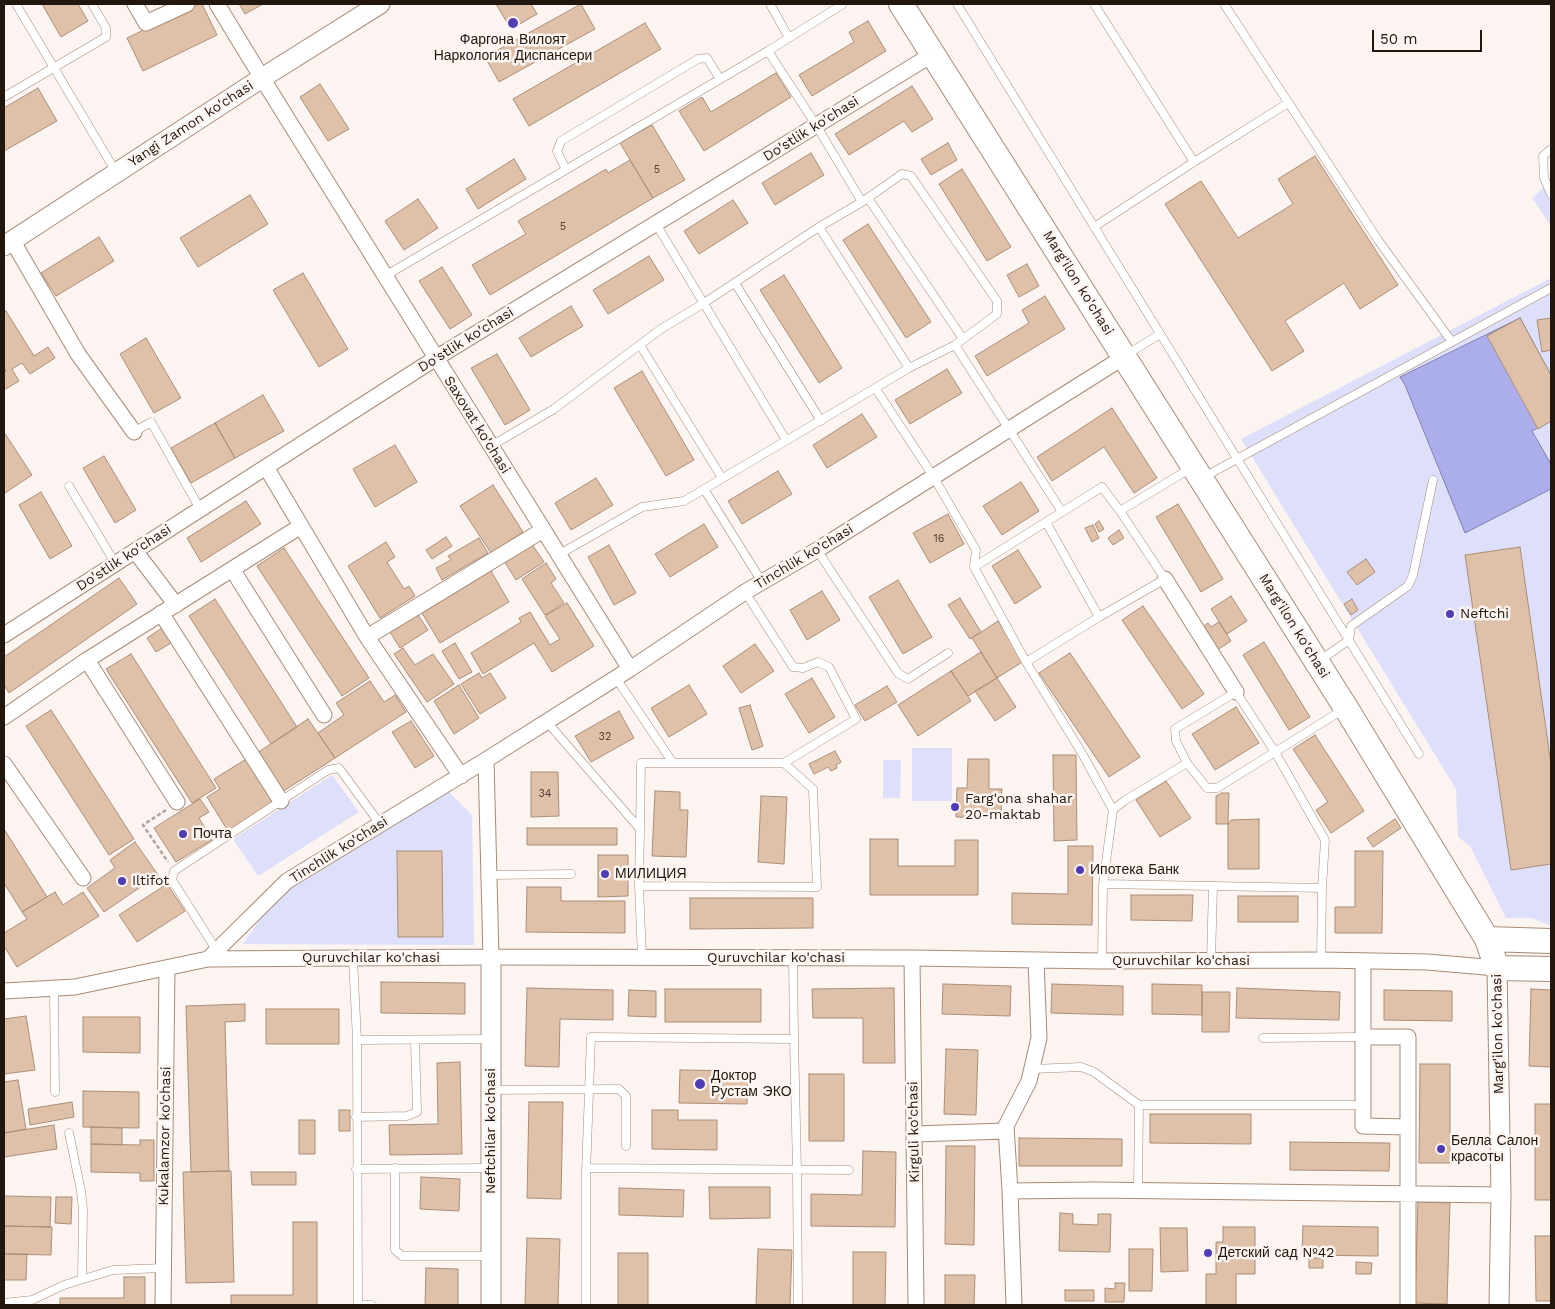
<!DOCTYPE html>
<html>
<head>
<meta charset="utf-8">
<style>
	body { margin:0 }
	#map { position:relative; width:1555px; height:1309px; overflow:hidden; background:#fbf4f0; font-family:"Work Sans",sans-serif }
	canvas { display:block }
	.frame { position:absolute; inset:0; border:5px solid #22170f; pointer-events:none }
	.scale { position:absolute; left:1372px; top:30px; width:110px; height:22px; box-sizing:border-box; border:2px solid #22170f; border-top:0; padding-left:6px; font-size:15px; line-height:18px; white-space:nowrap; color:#22170f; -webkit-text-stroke:4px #fbf4f0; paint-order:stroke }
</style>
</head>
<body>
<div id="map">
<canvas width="1555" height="1309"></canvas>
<div class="frame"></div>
<div class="scale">50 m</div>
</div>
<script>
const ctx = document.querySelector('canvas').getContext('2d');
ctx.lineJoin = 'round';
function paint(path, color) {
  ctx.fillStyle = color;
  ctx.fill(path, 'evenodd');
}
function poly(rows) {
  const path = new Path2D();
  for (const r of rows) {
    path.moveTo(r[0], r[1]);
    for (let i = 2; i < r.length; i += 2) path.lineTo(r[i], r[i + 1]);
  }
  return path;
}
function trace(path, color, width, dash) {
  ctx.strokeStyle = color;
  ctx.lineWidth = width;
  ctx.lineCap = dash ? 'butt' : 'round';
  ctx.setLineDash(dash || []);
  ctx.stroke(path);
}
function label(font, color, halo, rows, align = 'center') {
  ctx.font = font + ' "Work Sans",sans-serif';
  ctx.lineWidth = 5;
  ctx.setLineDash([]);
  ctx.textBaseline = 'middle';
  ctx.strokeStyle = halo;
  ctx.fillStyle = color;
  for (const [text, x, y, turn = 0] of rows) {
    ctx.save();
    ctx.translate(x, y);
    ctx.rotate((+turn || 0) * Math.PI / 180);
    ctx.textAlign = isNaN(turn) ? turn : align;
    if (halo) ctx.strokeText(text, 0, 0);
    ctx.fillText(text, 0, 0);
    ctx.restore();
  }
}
const green = poly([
	[1551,181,1551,226,1532,198],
	[1551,278,1551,926,1532,918,1506,918,1470,846,1458,837,1456,789,1241,439],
	[912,748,952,748,952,801,912,801],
	[883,760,901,760,900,798,883,798],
	[332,775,359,812,258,876,233,839],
	[443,786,472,815,474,945,243,944,285,883]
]);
const water = poly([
	[1520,318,1551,375,1551,421,1532,431,1551,464,1551,489,1465,533,1405,385,1400,377,1520,318]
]);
const building = poly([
	[42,4,78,4,88,21,61,37,42,4],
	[198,4,202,4,217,35,143,71,127,38,198,4],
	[239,4,263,4,245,14,239,4],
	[496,4,531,4,537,14,511,29,496,4],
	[581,4,595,29,499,82,485,57,581,4],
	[868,21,886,51,812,96,799,75,854,42,849,32,868,21],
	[645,23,661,49,529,126,513,99,645,23],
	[776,73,791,97,704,151,679,111,702,97,711,112,776,73],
	[320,84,349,129,328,141,300,97,320,84],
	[912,86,933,119,912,132,904,121,849,155,835,134,912,86],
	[38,88,57,121,4,151,4,108,38,88],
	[652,125,685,180,653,198,620,143,652,125],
	[948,143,957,160,931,175,921,159,948,143],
	[811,153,824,175,775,205,762,183,811,153],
	[1315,156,1398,285,1360,309,1344,283,1285,321,1304,351,1272,371,1165,204,1201,181,1238,238,1293,204,1278,179,1315,156],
	[514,159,526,179,478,209,466,189,514,159],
	[630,160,653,198,490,295,472,265,526,234,518,221,606,169,608,173,630,160],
	[962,169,1011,247,987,261,939,184,962,169],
	[250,195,268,224,198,267,180,238,250,195],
	[418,199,438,228,404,250,385,221,418,199],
	[733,200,748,223,699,254,684,231,733,200],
	[868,224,931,322,906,338,843,240,868,224],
	[99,237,114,261,56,296,41,273,99,237],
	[649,256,664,280,608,314,593,290,649,256],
	[1027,264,1039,286,1019,297,1007,275,1027,264],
	[442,267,472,315,450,329,419,281,442,267],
	[303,273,348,349,319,367,273,290,303,273],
	[784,275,842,368,819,383,760,290,784,275],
	[1045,296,1065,329,987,376,975,356,1029,323,1022,310,1045,296],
	[571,306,583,326,531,357,519,338,571,306],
	[6,311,34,356,48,347,55,358,30,374,22,363,12,369,19,381,4,390,4,372,6,371,4,368,4,312,6,311],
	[1520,318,1551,375,1551,421,1538,429,1487,336,1520,318],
	[1551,318,1551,350,1542,352,1537,320,1551,318],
	[146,338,181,398,154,413,120,354,146,338],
	[497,354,530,410,505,425,471,368,497,354],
	[947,369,962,393,910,424,895,400,947,369],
	[642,371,694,460,666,476,614,388,642,371],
	[263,395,284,431,235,458,215,423,263,395],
	[1112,408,1157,478,1134,493,1104,447,1052,481,1037,457,1112,408],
	[862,414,877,437,827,468,813,445,862,414],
	[215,423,235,458,191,483,171,448,215,423],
	[4,432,32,475,5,493,4,492,4,432],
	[395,445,417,482,375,507,353,469,395,445],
	[104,456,136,510,115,523,83,468,104,456],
	[778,471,792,494,742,524,728,501,778,471],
	[596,478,613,505,571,530,555,503,596,478],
	[1021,482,1039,511,1002,535,983,506,1021,482],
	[493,485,523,532,491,553,460,506,493,485],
	[41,492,72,546,50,559,19,505,41,492],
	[246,501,261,524,201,562,187,538,246,501],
	[1178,504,1223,579,1201,592,1156,517,1178,504],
	[948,514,964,544,930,563,913,533,948,514],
	[1099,521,1104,529,1099,532,1095,524,1099,521],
	[704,524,718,547,670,577,655,554,704,524],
	[1093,525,1099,538,1092,542,1085,528,1093,525],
	[1119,530,1124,538,1113,545,1108,538,1119,530],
	[446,537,452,546,432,559,426,550,446,537],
	[479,538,488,553,442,580,436,568,451,560,448,556,479,538],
	[386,542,395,557,387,562,404,589,409,586,415,596,380,618,348,566,386,542],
	[531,543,544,562,516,580,504,561,531,543],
	[609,545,636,593,614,605,588,557,609,545],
	[1520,547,1551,764,1551,864,1511,870,1465,555,1520,547],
	[284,548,369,678,342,696,257,566,284,548],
	[1018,550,1041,587,1015,604,992,566,1018,550],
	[1366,559,1375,572,1357,585,1347,572,1366,559],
	[546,563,556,579,551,583,564,603,545,615,522,579,546,563],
	[491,571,509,602,440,643,422,613,491,571],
	[119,578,137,604,9,693,4,685,4,657,119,578],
	[898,580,932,637,903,654,869,597,898,580],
	[822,591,840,620,807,640,790,610,822,591],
	[1231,596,1247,621,1227,634,1211,609,1231,596],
	[960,598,981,632,970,639,948,605,960,598],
	[215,599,297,727,271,744,189,616,215,599],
	[1352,599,1358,610,1351,615,1344,604,1352,599],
	[567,603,594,646,552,672,534,643,483,674,471,653,521,622,519,618,530,612,550,645,560,639,545,616,567,603],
	[1143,606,1204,694,1182,709,1122,620,1143,606],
	[418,615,428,630,400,648,390,632,418,615],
	[998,621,1024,661,997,678,972,638,998,621],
	[1219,622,1231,641,1217,650,1203,627,1208,623,1211,627,1219,622],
	[162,628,171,643,156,652,147,638,162,628],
	[1264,642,1310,717,1289,730,1243,655,1264,642],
	[455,643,472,672,459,679,442,651,455,643],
	[755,644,774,671,741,693,723,666,755,644],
	[403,648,415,665,433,654,454,684,427,702,394,654,403,648],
	[981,652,997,678,968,696,951,671,981,652],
	[1070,653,1140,757,1109,777,1039,673,1070,653],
	[131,654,216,788,192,803,106,669,131,654],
	[951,671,971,701,918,736,898,705,951,671],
	[479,673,482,678,490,673,506,698,480,714,461,684,479,673],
	[812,678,835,717,809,733,785,694,812,678],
	[997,678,1016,707,995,721,975,691,997,678],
	[370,681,384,702,395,695,406,712,335,758,318,733,344,715,336,703,370,681],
	[459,685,479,718,454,734,434,701,459,685],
	[689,685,707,714,669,737,651,708,689,685],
	[887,686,897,702,865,721,855,705,887,686],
	[750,705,763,746,752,750,739,708,750,705],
	[1236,707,1259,743,1215,770,1192,734,1236,707],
	[51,710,134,839,109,855,26,726,51,710],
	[619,711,634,738,591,762,575,736,619,711],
	[308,719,335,758,282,792,257,753,308,719],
	[411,721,434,756,415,768,392,732,411,721],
	[1315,735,1364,811,1331,833,1316,810,1328,802,1293,749,1315,735],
	[835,751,841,762,836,765,837,768,831,771,828,767,814,774,809,764,835,751],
	[1053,755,1076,755,1077,840,1054,841,1053,755],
	[248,758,275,801,228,831,207,797,220,789,214,779,248,758],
	[968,759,989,759,989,789,1002,789,1001,818,956,817,957,788,967,788,968,759],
	[531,772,558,772,559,816,531,817,531,772],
	[1166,781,1191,818,1160,837,1136,800,1166,781],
	[655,791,680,792,680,810,688,810,686,857,652,856,655,791],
	[1222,793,1229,793,1228,824,1216,824,1216,796,1222,793],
	[761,796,787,797,784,864,758,862,761,796],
	[200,799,209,812,199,818,212,840,176,862,154,828,200,799],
	[1259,819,1259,869,1228,869,1228,824,1231,820,1259,819],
	[1395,819,1401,828,1373,847,1367,838,1395,819],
	[527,828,617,828,617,845,527,845,527,828],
	[4,829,47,897,22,912,4,883,4,829],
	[870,839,898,839,898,866,955,866,955,840,978,840,978,895,870,895,870,839],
	[135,842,158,875,104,912,87,888,115,868,110,860,135,842],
	[1068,846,1093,846,1092,925,1012,924,1012,893,1068,894,1068,846],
	[397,851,442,851,443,937,398,937,397,851],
	[1355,851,1383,851,1382,933,1335,933,1335,907,1355,907,1355,851],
	[598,855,628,855,628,896,598,897,598,855],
	[167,884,185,911,137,942,119,915,167,884],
	[527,887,561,887,561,901,625,901,625,933,526,932,527,887],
	[55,892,63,905,83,892,99,916,17,967,4,946,4,933,27,919,22,912,55,892],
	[1131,895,1193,895,1192,921,1131,920,1131,895],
	[1238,896,1298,896,1298,922,1238,922,1238,896],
	[690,898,813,898,813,928,690,929,690,898],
	[381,982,465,983,465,1014,381,1013,381,982],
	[943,984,1011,986,1010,1016,942,1014,943,984],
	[1052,984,1123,986,1123,1015,1051,1013,1052,984],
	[1152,984,1202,985,1202,1015,1152,1014,1152,984],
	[527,988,613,990,613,1020,560,1019,559,1067,525,1066,527,988],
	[894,988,895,1063,863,1063,863,1018,813,1018,812,989,894,988],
	[1237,988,1340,992,1339,1020,1236,1018,1237,988],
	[665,989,761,989,761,1022,665,1022,665,989],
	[1531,989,1551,990,1551,1067,1529,1066,1531,989],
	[629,990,656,991,656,1017,628,1016,629,990],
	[1384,990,1452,991,1452,1021,1384,1020,1384,990],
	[1202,992,1230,992,1229,1032,1202,1032,1202,992],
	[245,1004,245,1021,225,1022,229,1171,191,1172,186,1006,245,1004],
	[266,1009,339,1009,339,1044,266,1044,266,1009],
	[26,1016,35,1070,4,1074,4,1019,26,1016],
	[83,1017,140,1017,140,1053,83,1052,83,1017],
	[946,1049,978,1050,976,1115,944,1114,946,1049],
	[460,1062,462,1154,390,1155,389,1125,438,1124,437,1063,460,1062],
	[1420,1064,1450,1064,1450,1163,1419,1163,1420,1064],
	[680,1070,748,1071,747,1104,679,1103,680,1070],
	[809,1074,844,1074,844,1141,809,1141,809,1074],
	[18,1080,26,1129,4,1133,4,1082,18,1080],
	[83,1091,139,1092,139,1128,83,1127,83,1091],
	[72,1102,74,1117,30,1125,28,1109,72,1102],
	[529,1102,563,1102,561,1199,527,1198,529,1102],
	[1535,1104,1551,1104,1551,1200,1535,1200,1535,1104],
	[339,1110,350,1110,350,1131,339,1131,339,1110],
	[652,1110,678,1110,678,1120,717,1120,717,1150,652,1149,652,1110],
	[1150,1114,1251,1114,1251,1144,1150,1143,1150,1114],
	[299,1120,315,1120,315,1154,299,1154,299,1120],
	[54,1125,57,1149,4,1157,4,1133,54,1125],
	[91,1127,122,1128,122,1145,91,1144,91,1127],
	[1019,1138,1122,1139,1122,1166,1019,1166,1019,1138],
	[140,1140,154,1140,154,1181,140,1181,140,1173,91,1172,91,1144,140,1145,140,1140],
	[1290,1142,1390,1143,1389,1171,1290,1170,1290,1142],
	[946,1146,975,1146,974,1245,945,1244,946,1146],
	[863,1151,896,1152,895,1227,811,1226,811,1194,862,1195,863,1151],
	[229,1171,231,1171,234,1282,186,1283,183,1172,229,1171],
	[251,1172,296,1172,296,1185,252,1185,251,1172],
	[421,1177,460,1179,459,1211,420,1209,421,1177],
	[709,1187,770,1187,770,1218,710,1219,709,1187],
	[619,1188,684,1190,683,1217,619,1215,619,1188],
	[4,1196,51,1197,50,1227,4,1226,4,1196],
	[56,1197,72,1197,71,1224,55,1223,56,1197],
	[1418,1202,1450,1203,1447,1304,1415,1303,1418,1202],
	[1060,1213,1073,1214,1073,1224,1098,1225,1098,1214,1111,1214,1110,1252,1059,1251,1060,1213],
	[293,1222,317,1222,317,1305,231,1305,231,1295,293,1295,293,1222],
	[4,1226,52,1227,51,1255,4,1254,4,1226],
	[1303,1226,1378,1227,1378,1256,1302,1255,1303,1226],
	[1223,1227,1255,1227,1255,1274,1236,1274,1236,1305,1206,1305,1206,1274,1216,1274,1216,1242,1223,1242,1223,1227],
	[1160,1228,1187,1228,1188,1271,1161,1272,1160,1228],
	[1535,1236,1551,1236,1551,1301,1536,1301,1535,1236],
	[527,1238,560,1239,558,1305,525,1305,527,1238],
	[758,1249,792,1250,790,1305,756,1305,758,1249],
	[1129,1249,1153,1249,1152,1291,1129,1291,1129,1249],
	[853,1252,886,1252,885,1305,853,1305,853,1252],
	[618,1253,648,1253,648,1305,618,1305,618,1253],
	[4,1254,27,1254,26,1280,4,1280,4,1254],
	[1309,1258,1323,1258,1323,1268,1309,1268,1309,1258],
	[1356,1262,1372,1263,1371,1274,1356,1274,1356,1262],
	[426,1268,458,1269,458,1305,425,1305,426,1268],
	[945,1275,975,1275,974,1305,945,1305,945,1275],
	[124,1277,145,1277,145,1305,60,1305,60,1298,124,1298,124,1277],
	[1115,1283,1125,1283,1124,1302,1105,1302,1105,1288,1115,1289,1115,1283],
	[1065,1290,1094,1290,1094,1301,1065,1301,1065,1290]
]);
const path = poly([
	[166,810,143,825,168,862]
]);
const service = poly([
	[16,4,116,172],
	[770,4,789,38],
	[843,4,768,51,816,125,862,202],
	[957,4,1419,754],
	[1094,4,1194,162],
	[1224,4,1378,240,1452,342],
	[4,97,106,37,106,28,92,4],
	[1551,149,1543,156,1544,178,1551,194],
	[566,170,557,151,561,141,698,59,707,58,720,79],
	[868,198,963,339],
	[656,224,786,440],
	[819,227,909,368],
	[1094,227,1194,162,1288,103],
	[385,276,768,51],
	[735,283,821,421],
	[640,345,722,478],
	[955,345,1062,512],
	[1126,355,1160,334],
	[876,389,933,476,976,550,974,567,1026,662,1083,755,1113,810],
	[134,432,151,422,200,509],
	[491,446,554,409,661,329,704,303,819,227,862,202,902,174,911,176,997,301,997,314,955,345,909,368,684,501,642,507,558,555],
	[1204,477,1551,288],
	[69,486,115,563],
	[704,489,762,582],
	[1046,522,1099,617,1165,579,1120,511,1191,468],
	[817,550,898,673,908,679,948,653],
	[974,567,1102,487,1120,511],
	[745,592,793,667,803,668,818,662,829,667,856,719,784,763],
	[1319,661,1349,640,1351,626,1408,586,1413,575,1433,480],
	[1026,662,1099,617],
	[616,678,673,763],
	[1236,692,1275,752,1217,788,1207,788,1187,763,1176,741,1175,729,1236,692],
	[547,722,640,829,639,886,642,957],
	[489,875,571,874],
	[1103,884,1113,810,1124,801,1187,763],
	[639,886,817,887,813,789,784,763,641,763,640,829],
	[1322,888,1325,840,1275,752,1344,709],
	[217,951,172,880,174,871,328,770,339,768,380,824],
	[353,958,357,1040,358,1305],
	[793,958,794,1039],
	[1102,961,1103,884,1322,888,1321,960],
	[1211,961,1213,886],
	[54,989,55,1092],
	[1263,1038,1363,1037],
	[357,1040,490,1039],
	[1032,1069,1081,1067,1094,1072,1139,1105,1363,1105],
	[491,1090,619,1089,626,1096,626,1146],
	[356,1117,407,1116,417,1112,415,1040],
	[69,1133,81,1191,83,1209,82,1279],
	[395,1168,395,1250,402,1256,491,1256],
	[586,1168,849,1170],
	[356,1169,491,1168],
	[1138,1190,1139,1105],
	[4,1303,32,1300,64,1285,113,1270,163,1268],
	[358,1305,372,1305],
	[586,1305,586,1173,591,1037,794,1039,797,1170,798,1305]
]);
const minor = poly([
	[135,4,146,23,187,4],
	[217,4,262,78,630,669],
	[12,240,78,354,134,432],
	[266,467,367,637,543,530],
	[135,551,176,605],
	[232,569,324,715],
	[1165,579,1236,692],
	[161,613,281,801],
	[4,635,436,358,933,54],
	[367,637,461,776],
	[87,660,177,802],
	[4,717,87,660,301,526],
	[486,760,491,957],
	[4,764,83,878],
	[912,958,916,1305],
	[208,959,287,881,486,760,630,669,745,592,817,550,1124,357],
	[1036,960,1039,1038,1029,1081,1006,1126,1010,1191,1095,1190,1501,1195],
	[1363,962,1363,1126,1408,1127,1408,1305],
	[4,991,75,987,208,959,491,957,912,958,1102,961,1321,960,1427,962,1497,968],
	[1363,1037,1408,1037,1408,1127],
	[914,1134,1006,1131],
	[1010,1191,1014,1305],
	[163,1305,167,968]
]);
const tertiary = poly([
	[4,246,262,78,380,4],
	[491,957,491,1305],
	[1497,968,1501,1195,1499,1305]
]);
const primary = poly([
	[901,4,1346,708,1487,939,1497,968,1551,969],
	[1487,939,1551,941]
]);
const markers = [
	[513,23,6,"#4e3db4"],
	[1450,614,5,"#4e3db4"],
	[955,807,5,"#4e3db4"],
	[183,834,5,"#4e3db4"],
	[1080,870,5,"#4e3db4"],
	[605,874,5,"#4e3db4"],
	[122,881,5,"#4e3db4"],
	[700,1084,6,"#4e3db4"],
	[1441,1149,5,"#4e3db4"],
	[1208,1253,5,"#4e3db4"]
];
const numberNames = [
	["5",657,170],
	["5",563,227],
	["16",939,539],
	["32",605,737],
	["34",545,794]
];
const poiNames = [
	["Фаргона Вилоят",513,40,"center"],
	["Наркология Диспансери",513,56,"center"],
	["Neftchi",1460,614],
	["Farg'ona shahar",965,799],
	["20-maktab",965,815],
	["Почта",193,834],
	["Ипотека Банк",1090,870],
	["МИЛИЦИЯ",615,874],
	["Iltifot",132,881],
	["Доктор",711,1076],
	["Рустам ЭКО",711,1092],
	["Белла Салон",1451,1141],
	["красоты",1451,1157],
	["Детский сад №42",1218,1253]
];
const streetNames = [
	["Yangi Zamon ko'chasi",191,124,-33],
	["Do'stlik ko'chasi",811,129,-32],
	["Marg'ilon ko'chasi",1078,283,58],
	["Do'stlik ko'chasi",466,340,-32],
	["Saxovat ko'chasi",477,425,58],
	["Tinchlik ko'chasi",804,557,-31],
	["Do'stlik ko'chasi",124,558,-33],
	["Marg'ilon ko'chasi",1294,626,58],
	["Tinchlik ko'chasi",339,850,-32],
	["Quruvchilar ko'chasi",371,958],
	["Quruvchilar ko'chasi",776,958],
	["Quruvchilar ko'chasi",1181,961],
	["Marg'ilon ko'chasi",1498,1034,-91],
	["Neftchilar ko'chasi",491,1131,-90],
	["Kirguli ko'chasi",914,1132,-91],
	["Kukalamzor ko'chasi",165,1136,-89]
];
paint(green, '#dedffb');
paint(water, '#acadeb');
trace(water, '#8380a9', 1);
paint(building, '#dfc0a9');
trace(building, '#ab8e78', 1);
trace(service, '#a88b76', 9);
trace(minor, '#a88b76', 17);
trace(tertiary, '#a88b76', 21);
trace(primary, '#a88b76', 26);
trace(path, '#aba39d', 2.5, [4, 2.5]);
trace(service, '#fff', 8);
trace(minor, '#fff', 15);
trace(tertiary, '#fff', 19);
trace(primary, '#fff', 24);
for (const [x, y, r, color] of markers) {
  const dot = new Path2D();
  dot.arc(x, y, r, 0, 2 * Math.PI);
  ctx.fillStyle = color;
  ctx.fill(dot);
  trace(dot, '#fbf4f0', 2);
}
label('11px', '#514136', null, numberNames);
label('14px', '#22170f', '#fbf4f0', poiNames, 'left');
label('14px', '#22170f', '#fbf4f0', streetNames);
</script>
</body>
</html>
